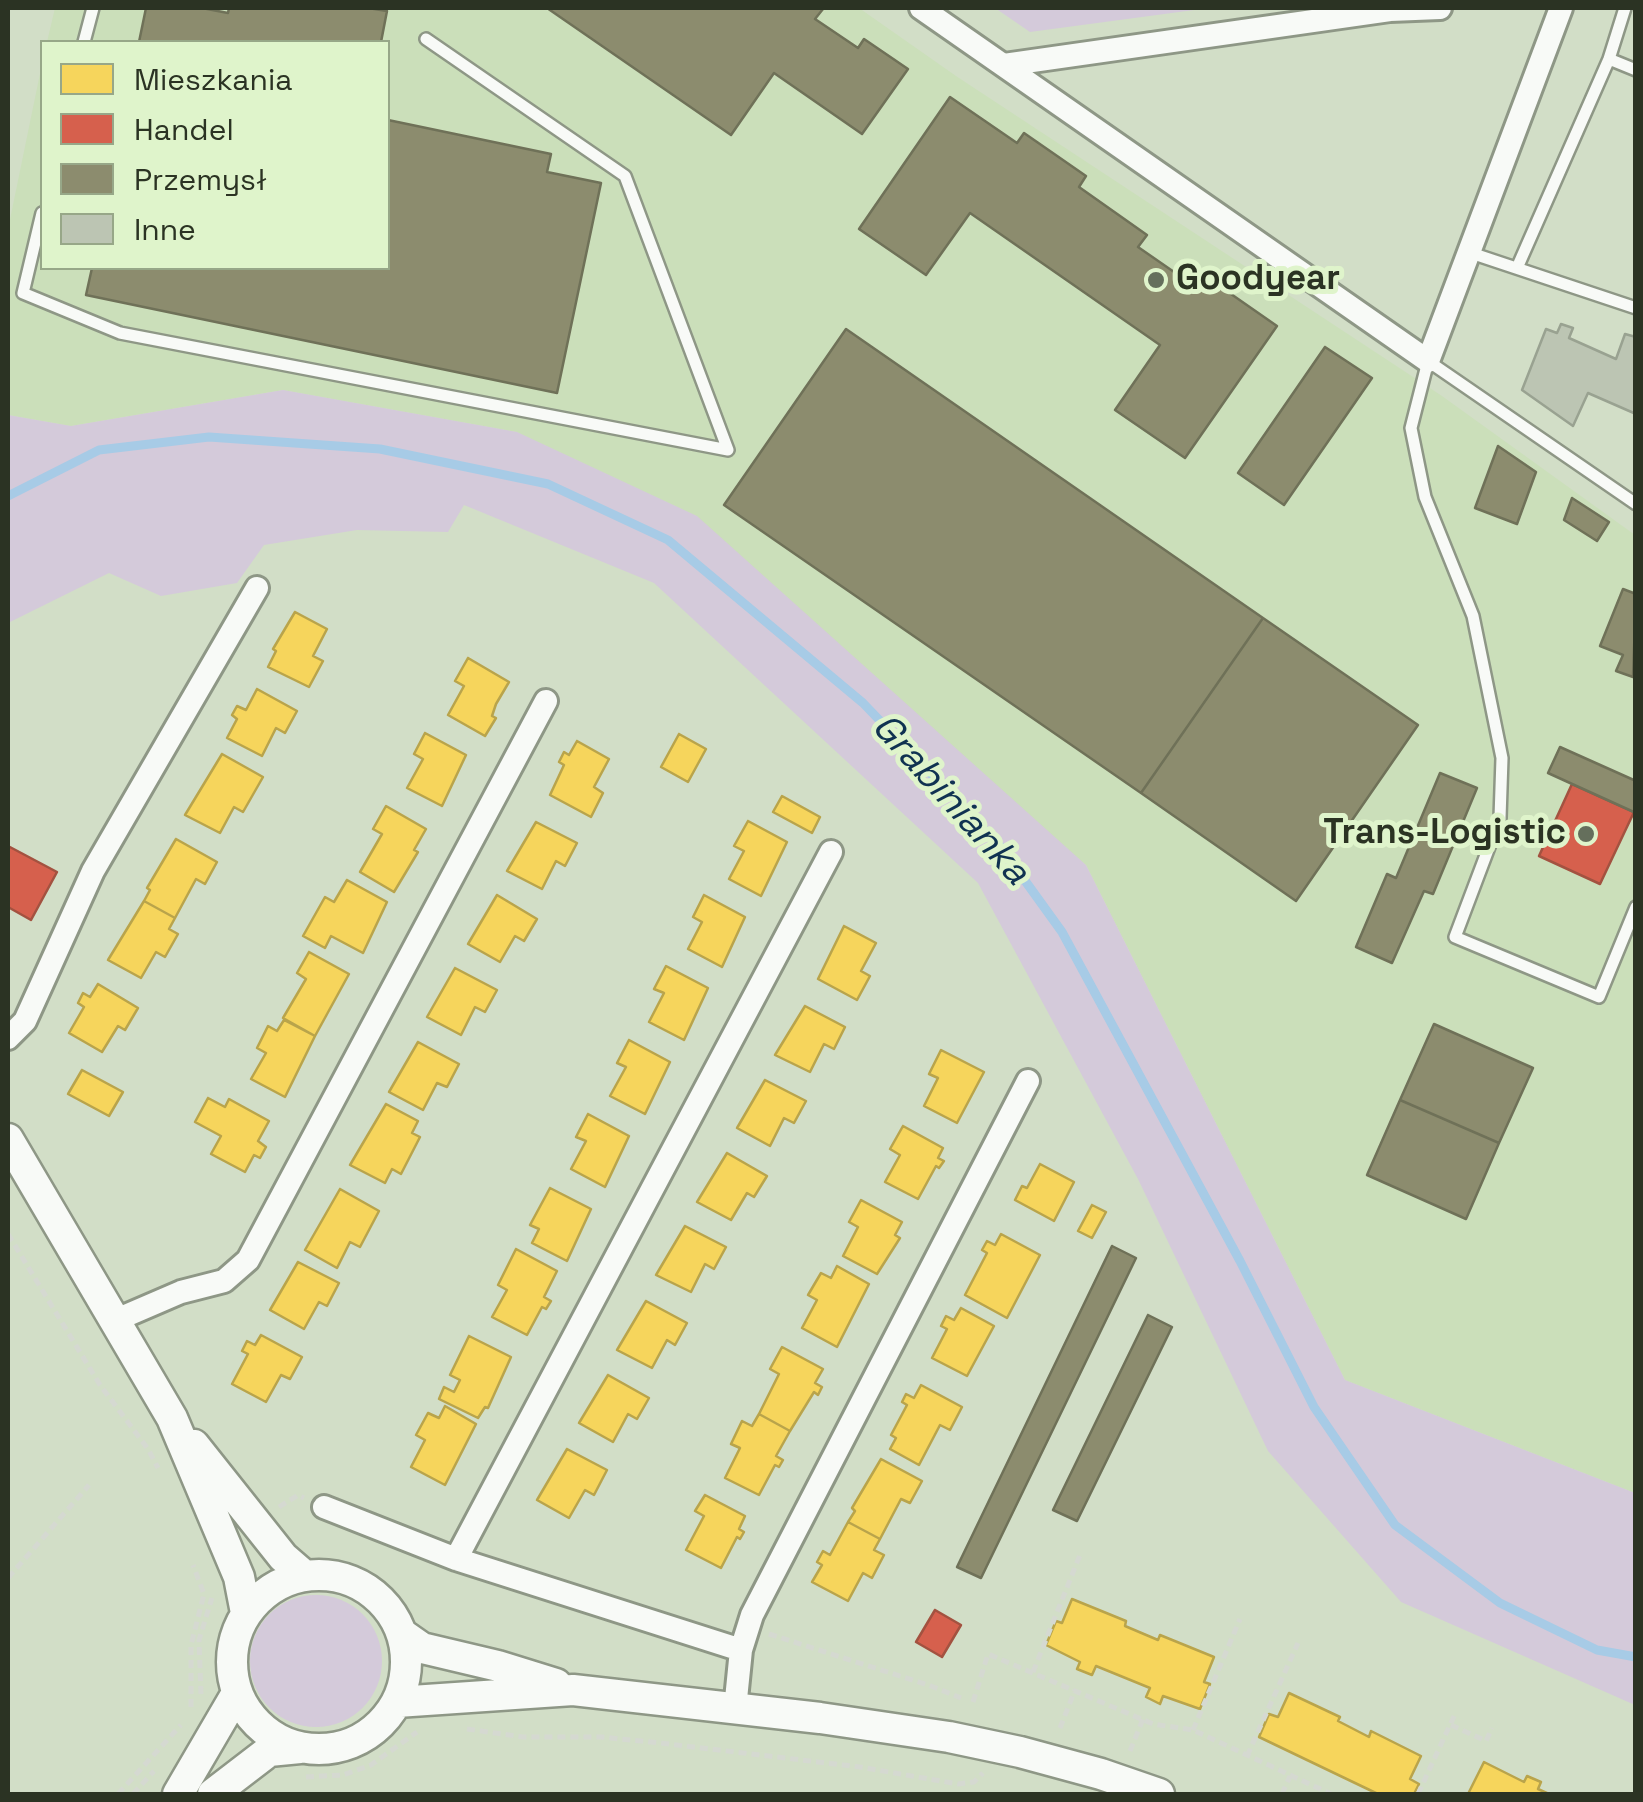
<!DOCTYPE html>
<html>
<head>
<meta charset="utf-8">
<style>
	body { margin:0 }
	#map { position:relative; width:1643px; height:1802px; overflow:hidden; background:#d2dec7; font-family:"Space Grotesk",sans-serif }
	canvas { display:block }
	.frame { position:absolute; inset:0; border:10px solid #2b3323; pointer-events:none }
	.legend { position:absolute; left:40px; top:40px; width:350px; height:230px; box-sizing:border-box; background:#dff4cb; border:2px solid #97a788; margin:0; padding:12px 18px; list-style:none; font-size:30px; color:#2b3323 }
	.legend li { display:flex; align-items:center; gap:20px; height:50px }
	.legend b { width:50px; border:2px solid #97a788 }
</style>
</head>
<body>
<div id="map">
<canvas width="1643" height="1802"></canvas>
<div class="frame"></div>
<ul class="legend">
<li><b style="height:28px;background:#f6d55c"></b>Mieszkania</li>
<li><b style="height:28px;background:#d6604d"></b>Handel</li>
<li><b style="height:28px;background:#8c8c6e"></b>Przemysł</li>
<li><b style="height:28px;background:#bcc5b3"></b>Inne</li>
</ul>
</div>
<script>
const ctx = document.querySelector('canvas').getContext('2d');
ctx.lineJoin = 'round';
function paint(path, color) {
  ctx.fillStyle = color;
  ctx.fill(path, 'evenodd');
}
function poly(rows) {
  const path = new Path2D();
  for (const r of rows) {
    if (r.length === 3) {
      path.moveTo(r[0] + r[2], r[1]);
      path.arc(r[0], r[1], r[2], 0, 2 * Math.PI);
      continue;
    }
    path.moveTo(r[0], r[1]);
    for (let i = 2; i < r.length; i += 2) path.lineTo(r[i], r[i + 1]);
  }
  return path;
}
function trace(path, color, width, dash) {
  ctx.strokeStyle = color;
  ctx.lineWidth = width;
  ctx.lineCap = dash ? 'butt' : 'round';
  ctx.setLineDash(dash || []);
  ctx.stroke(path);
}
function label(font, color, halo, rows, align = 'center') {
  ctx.font = font + ' "Space Grotesk",sans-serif';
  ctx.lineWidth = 10;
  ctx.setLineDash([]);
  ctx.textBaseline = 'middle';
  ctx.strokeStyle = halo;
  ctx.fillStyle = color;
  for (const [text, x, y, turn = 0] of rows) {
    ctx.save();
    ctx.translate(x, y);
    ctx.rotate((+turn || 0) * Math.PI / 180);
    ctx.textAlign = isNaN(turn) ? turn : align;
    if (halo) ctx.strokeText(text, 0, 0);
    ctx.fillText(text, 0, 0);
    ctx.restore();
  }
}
const built = poly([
	[55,8,859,8,956,76,1442,396,1635,535,1635,1493,1345,1380,1086,865,517,432,283,390,71,426,8,415,8,229,42,64,42,268,388,268,388,42,47,42]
]);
const green = poly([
	[995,8,1209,8,1030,32],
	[283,390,517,432,697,516,1086,865,1345,1380,1635,1493,1635,1705,1401,1602,1268,1451,1138,1179,978,883,654,583,464,505,448,532,357,530,264,545,237,583,161,596,109,573,8,623,8,415,71,426],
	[316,1661,66]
]);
const homes = poly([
	[295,612,327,629,313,656,323,661,309,687,268,667,276,651,273,649,295,612],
	[468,658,509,682,496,704,492,716,496,718,485,736,448,715,464,686,455,681,468,658],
	[257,689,297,711,285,733,276,728,262,756,227,738,237,719,232,715,237,706,246,710,257,689],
	[425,733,466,755,442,806,407,788,423,759,414,754,425,733],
	[679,734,706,749,688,782,661,767,679,734],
	[577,741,609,759,594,787,603,793,591,817,550,795,564,765,559,762,564,752,569,755,577,741],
	[222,754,263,777,243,812,234,807,220,833,185,815,222,754],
	[782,796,820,817,812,833,773,812,782,796],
	[386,806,426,829,414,850,418,852,394,892,360,872,382,834,373,829,386,806],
	[748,821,787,842,761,896,729,879,744,851,734,846,748,821],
	[536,822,577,843,565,866,556,861,542,889,507,871,536,822],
	[176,839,217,862,205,884,196,879,175,918,144,901,150,890,147,888,176,839],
	[347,880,387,902,363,953,331,936,325,948,303,936,325,897,334,902,347,880],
	[497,895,537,919,524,941,515,936,500,962,468,944,497,895],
	[704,895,745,917,722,967,688,949,702,922,693,917,704,895],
	[144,901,175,918,169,929,178,934,165,957,156,952,141,978,108,960,144,901],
	[844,926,876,943,861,971,870,976,857,1000,818,979,844,926],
	[309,952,349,974,315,1036,283,1018,306,979,297,973,309,952],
	[666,966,708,988,684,1040,649,1022,664,993,654,989,666,966],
	[455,968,497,990,485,1012,475,1007,461,1035,427,1017,455,968],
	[98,984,138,1008,125,1030,118,1026,102,1052,69,1033,84,1007,78,1003,83,993,90,997,98,984],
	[805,1006,845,1027,834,1049,824,1044,810,1072,775,1055,805,1006],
	[284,1020,315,1036,285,1097,251,1079,266,1053,257,1048,268,1026,277,1031,284,1020],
	[629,1040,670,1062,645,1114,610,1096,626,1067,617,1063,629,1040],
	[418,1042,459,1064,447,1087,437,1083,423,1110,389,1092,418,1042],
	[941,1050,984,1072,957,1123,924,1106,938,1078,929,1074,941,1050],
	[82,1070,123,1092,109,1116,68,1094,82,1070],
	[765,1080,806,1101,794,1123,784,1118,770,1146,737,1128,765,1080],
	[208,1098,225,1107,229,1099,269,1121,258,1141,266,1147,260,1158,254,1155,245,1172,211,1154,221,1136,195,1122,208,1098],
	[386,1104,418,1121,412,1133,420,1137,401,1174,392,1169,385,1183,350,1165,386,1104],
	[588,1114,629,1136,605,1187,571,1169,586,1141,576,1137,588,1114],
	[903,1126,943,1148,938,1158,944,1161,939,1168,936,1166,918,1199,885,1182,900,1155,890,1149,903,1126],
	[727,1153,767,1176,754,1197,747,1193,731,1220,697,1202,727,1153],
	[1040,1164,1074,1182,1054,1221,1015,1200,1022,1186,1027,1188,1040,1164],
	[550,1188,591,1209,567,1261,532,1243,539,1229,530,1225,550,1188],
	[340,1189,379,1211,360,1247,350,1242,337,1268,305,1250,340,1189],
	[861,1200,902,1222,895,1235,900,1238,877,1274,843,1256,858,1227,849,1222,861,1200],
	[1092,1205,1106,1212,1092,1238,1078,1231,1092,1205],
	[685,1226,726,1247,714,1269,705,1264,691,1292,656,1275,685,1226],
	[1001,1234,1040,1255,1007,1318,965,1295,987,1253,982,1250,987,1241,995,1245,1001,1234],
	[516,1249,557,1271,544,1297,551,1301,546,1309,542,1307,527,1335,492,1317,507,1290,498,1285,516,1249],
	[298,1262,339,1283,327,1306,319,1302,304,1329,270,1310,298,1262],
	[837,1266,869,1284,837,1347,802,1328,817,1300,808,1295,821,1273,831,1278,837,1266],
	[646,1301,687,1323,675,1345,667,1340,652,1368,617,1350,646,1301],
	[961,1308,994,1326,967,1376,932,1358,947,1329,941,1326,946,1316,954,1320,961,1308],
	[261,1335,302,1357,290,1379,281,1375,266,1402,232,1384,248,1354,242,1351,247,1341,255,1345,261,1335],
	[469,1336,511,1357,488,1408,485,1407,478,1418,439,1399,444,1387,454,1392,460,1380,450,1375,469,1336],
	[782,1347,823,1369,815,1383,822,1387,818,1395,814,1392,790,1431,759,1414,779,1374,770,1369,782,1347],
	[608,1375,649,1398,637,1419,628,1414,613,1442,579,1423,608,1375],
	[921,1385,962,1407,950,1430,940,1425,919,1465,890,1449,896,1438,891,1435,907,1405,902,1402,906,1394,914,1398,921,1385],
	[445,1406,476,1424,445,1485,411,1467,425,1440,416,1435,428,1413,439,1418,445,1406],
	[759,1414,790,1431,776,1456,783,1460,779,1467,775,1465,759,1495,725,1478,740,1448,731,1444,742,1421,752,1426,759,1414],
	[567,1449,607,1470,594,1495,585,1490,569,1518,537,1500,567,1449],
	[881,1459,922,1481,910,1503,901,1499,880,1539,848,1522,855,1511,852,1508,881,1459],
	[705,1495,745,1516,739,1529,744,1532,740,1539,737,1537,721,1568,686,1550,704,1516,695,1511,705,1495],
	[848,1522,880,1539,874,1550,884,1555,872,1578,863,1573,848,1601,812,1582,822,1565,817,1562,823,1551,830,1555,848,1522],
	[1072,1599,1126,1621,1125,1626,1158,1640,1160,1635,1214,1657,1204,1682,1210,1684,1200,1709,1163,1696,1160,1704,1146,1697,1150,1688,1096,1666,1092,1675,1077,1669,1080,1662,1046,1645,1056,1621,1062,1623,1072,1599],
	[1289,1693,1340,1717,1338,1721,1369,1737,1371,1731,1421,1756,1410,1779,1419,1784,1414,1794,1378,1794,1259,1737,1269,1714,1278,1717,1289,1693],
	[1484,1762,1524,1782,1527,1776,1541,1782,1538,1789,1549,1794,1468,1794,1484,1762]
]);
const shops = poly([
	[1572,784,1634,812,1600,884,1539,856,1572,784],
	[8,846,57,872,31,920,8,907,8,846],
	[935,1610,961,1625,942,1657,916,1642,935,1610]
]);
const industry = poly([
	[146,8,202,8,228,13,229,8,368,8,387,11,381,42,139,42,146,8],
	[547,8,820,8,823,9,815,19,858,48,864,39,908,69,862,134,774,73,731,135,547,8],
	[950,97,1017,143,1024,133,1086,176,1079,187,1147,235,1138,247,1200,290,1208,278,1277,326,1185,458,1115,410,1160,345,970,213,926,275,859,229,950,97],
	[388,120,551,154,547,172,601,183,557,393,86,295,92,268,388,268,388,120],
	[846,329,1263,618,1141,793,724,505,846,329],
	[1325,347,1372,378,1284,505,1238,473,1325,347],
	[1498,446,1536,472,1517,524,1475,508,1498,446],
	[1572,498,1609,522,1597,541,1564,520,1572,498],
	[1623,589,1636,594,1633,677,1616,671,1623,655,1600,646,1623,589],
	[1263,618,1418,725,1296,901,1141,793,1263,618],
	[1560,747,1636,781,1636,813,1548,773,1560,747],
	[1440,773,1477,788,1433,894,1424,891,1392,963,1356,947,1387,874,1396,878,1440,773],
	[1434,1024,1533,1068,1499,1143,1400,1100,1434,1024],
	[1400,1100,1499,1143,1466,1219,1367,1175,1400,1100],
	[1112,1246,1136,1258,981,1578,957,1567,1112,1246],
	[1148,1315,1172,1327,1077,1521,1053,1510,1148,1315]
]);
const stream = poly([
	[8,496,99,450,209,437,380,449,548,484,668,540,863,703,1000,846,1062,932,1240,1261,1314,1407,1395,1525,1500,1603,1597,1650,1636,1657]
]);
const building = poly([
	[1561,324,1573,328,1569,338,1616,359,1625,334,1636,337,1636,414,1588,393,1573,426,1522,390,1546,329,1557,333,1561,324]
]);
const path = poly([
	[8,1234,100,1385,148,1449,158,1468],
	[279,1507,298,1495,304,1498],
	[8,1578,89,1485],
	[769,1634,931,1686,961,1698],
	[1033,1672,1080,1555],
	[201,1694,199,1640,212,1598],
	[973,1702,988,1654,1153,1724,1193,1730,1331,1794],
	[191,1707,191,1645,204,1594,193,1565],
	[1451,1725,1486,1741,1492,1728],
	[1060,1728,1075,1690],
	[467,1729,523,1737,601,1737,660,1743,860,1767,958,1784,974,1782,983,1773],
	[1193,1730,1240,1619],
	[1130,1751,1143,1719],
	[1247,1756,1298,1643],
	[306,1777,343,1775,371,1765,417,1732],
	[118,1794,181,1725],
	[133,1794,154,1771],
	[1282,1794,1290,1776],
	[1418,1794,1456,1712]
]);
const service = poly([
	[84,42,93,8],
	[1609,59,1625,8],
	[42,213,23,293,120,333,728,450,625,176,426,39],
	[1471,253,1636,308],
	[1517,268,1609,59,1636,70],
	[1636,504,1428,361,1411,428,1425,497,1473,616,1502,758,1500,818,1455,937,1599,997,1636,907]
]);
const minor = poly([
	[921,8,1428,361,1561,8],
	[1004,65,1390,10,1440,8],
	[8,1038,25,1021,93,871,257,588],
	[116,1320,181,1292,224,1281,248,1260,546,701],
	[324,1507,456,1559,741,1650],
	[456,1559,831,852],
	[735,1709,741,1650,752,1615,1028,1081]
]);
const tertiary = poly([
	[8,1139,172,1418,239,1577,246,1613],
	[194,1445,283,1557,305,1576],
	[319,1662,87],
	[402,1634,422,1648,498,1666,556,1684],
	[397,1702,573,1690,820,1718,949,1737,1020,1752,1101,1774,1159,1794],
	[178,1794,237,1693],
	[213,1794,269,1751,300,1748]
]);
const markers = [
	[1156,280,10,"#656f5c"],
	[1586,834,10,"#656f5c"]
];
const poiNames = [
	["Goodyear",1176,280],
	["Trans-Logistic",1566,834,"right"]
];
const waterNames = [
	["Grabinianka",950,800,48]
];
paint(built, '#cbdfba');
paint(green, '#d4cada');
paint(homes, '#f6d55c');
trace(homes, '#b9a44b', 2.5);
paint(shops, '#d6604d');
trace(shops, '#a35240', 2.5);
paint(industry, '#8c8c6e');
trace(industry, '#6f7158', 2.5);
trace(stream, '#a7cbe6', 9);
paint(building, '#bcc5b3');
trace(building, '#99a291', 2.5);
trace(service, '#8e9786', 16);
trace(minor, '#8e9786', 28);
trace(tertiary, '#8e9786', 35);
trace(path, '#d5d9d1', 5, [8, 5]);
trace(service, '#f8faf7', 11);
trace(minor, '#f8faf7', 22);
trace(tertiary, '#f8faf7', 30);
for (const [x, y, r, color] of markers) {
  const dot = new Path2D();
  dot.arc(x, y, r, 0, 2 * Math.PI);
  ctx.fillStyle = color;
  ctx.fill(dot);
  trace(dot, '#dff4cb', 4);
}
label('bold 35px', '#2b3323', '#dff4cb', poiNames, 'left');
label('italic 38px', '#103251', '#dff4cb', waterNames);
</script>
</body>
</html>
